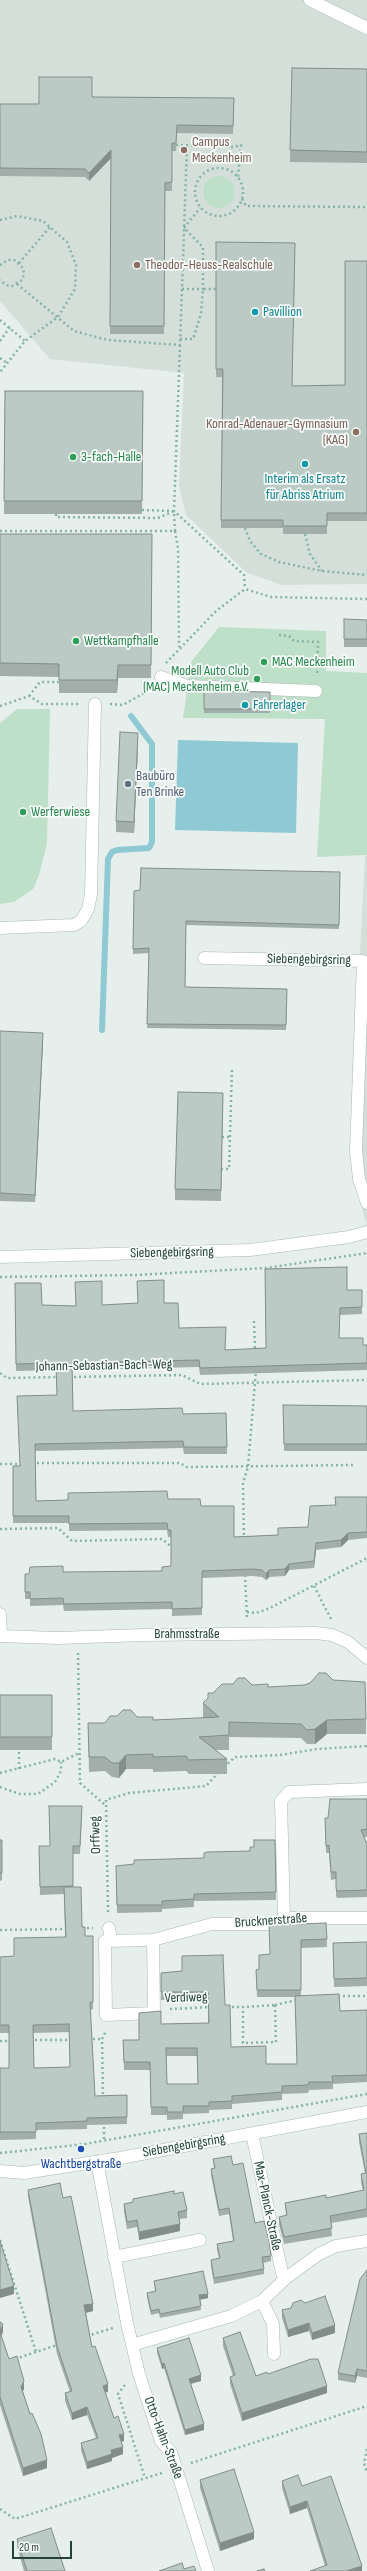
<!DOCTYPE html>
<html>
<head>
<meta charset="utf-8">
<style>
	body { margin:0 }
	#map { position:relative; width:367px; height:2571px; overflow:hidden; background:#e6efeb; font-family:"Sofia Sans Condensed",sans-serif }
	canvas { display:block }
	.scale { position:absolute; left:12px; top:2541px; width:60px; height:18px; box-sizing:border-box; border:2px solid #24423a; border-top:0; padding-left:5px; font-size:12px; line-height:14px; white-space:nowrap; color:#24423a; -webkit-text-stroke:3px #f7fbf9; paint-order:stroke }
</style>
</head>
<body>
<div id="map">
<canvas width="367" height="2571"></canvas>
<div class="scale">20 m</div>
</div>
<script>
const ctx = document.querySelector('canvas').getContext('2d');
ctx.lineJoin = 'round';
function paint(path, color) {
  ctx.fillStyle = color;
  ctx.fill(path, 'evenodd');
}
function poly(rows) {
  const path = new Path2D();
  for (const r of rows) {
    if (r.length === 3) {
      path.moveTo(r[0] + r[2], r[1]);
      path.arc(r[0], r[1], r[2], 0, 2 * Math.PI);
      continue;
    }
    path.moveTo(r[0], r[1]);
    for (let i = 2; i < r.length; i += 2) path.lineTo(r[i], r[i + 1]);
  }
  return path;
}
function trace(path, color, width, dash) {
  ctx.strokeStyle = color;
  ctx.lineWidth = width;
  ctx.lineCap = dash ? 'butt' : 'round';
  ctx.setLineDash(dash || []);
  ctx.stroke(path);
}
function label(font, color, halo, rows, align = 'center') {
  ctx.font = font + ' "Sofia Sans Condensed",sans-serif';
  ctx.lineWidth = 3.5;
  ctx.setLineDash([]);
  ctx.textBaseline = 'middle';
  ctx.strokeStyle = halo;
  ctx.fillStyle = color;
  for (const [text, x, y, turn = 0] of rows) {
    ctx.save();
    ctx.translate(x, y);
    ctx.rotate((+turn || 0) * Math.PI / 180);
    ctx.textAlign = isNaN(turn) ? turn : align;
    if (halo) ctx.strokeText(text, 0, 0);
    ctx.fillText(text, 0, 0);
    ctx.restore();
  }
}
const built = poly([
	[0,0,367,0,367,584,282,585,247,573,186,515,179,486,184,373,50,359,0,301],
	[365,856,367,856,367,1228,354,1175,356,1028]
]);
const green = poly([
	[219,192,16],
	[219,627,326,631,326,671,367,673,367,855,317,857,325,719,183,718,191,662],
	[17,709,50,709,47,843,39,875,33,889,14,902,0,904,0,723]
]);
const water = poly([
	[178,740,298,743,296,833,175,830]
]);
const stream = poly([
	[102,1030,108,859,112,852,117,850,149,848,152,842,152,744,131,716]
]);
const path = poly([
	[176,145,233,147,241,145,238,177],
	[219,192,24],
	[242,199,246,206,367,207],
	[0,220,17,216,43,221,67,242,76,265,75,289,58,317,25,341,0,372],
	[19,263,50,227],
	[0,265,8,260,14,260,23,268,24,274,22,280,12,286,6,285,0,280],
	[17,284,74,331,108,340,180,345,187,146],
	[182,289,203,289,203,247,184,228,200,208],
	[0,320,25,341],
	[180,339,193,339,201,314,203,289,216,289],
	[0,341,10,327],
	[180,345,174,511,244,575,245,589],
	[0,358,7,363],
	[142,510,173,511],
	[56,514,56,517,158,518,174,511],
	[245,528,250,541,261,554,279,562,322,571,367,575],
	[0,531,175,531,174,512],
	[175,531,178,548,179,647],
	[305,534,310,554,322,571],
	[279,635,289,636,294,641,318,642,317,676],
	[166,663,216,611,245,589,271,597,367,599],
	[29,696,40,682,59,682],
	[110,704,123,705,151,689],
	[0,706,29,696,42,704,79,704],
	[222,1137,229,1137],
	[221,1169,229,1169,232,1067],
	[0,1277,135,1275,266,1268,367,1253],
	[254,1321,255,1351],
	[0,1373,7,1378,60,1377],
	[69,1377,182,1375,200,1384,367,1380],
	[32,1463,180,1463,187,1467,354,1465],
	[0,1464,21,1464],
	[0,1529,58,1528,72,1541,162,1539,173,1548],
	[244,1540,243,1483,248,1467,256,1370],
	[245,1575,247,1618],
	[314,1586,331,1619],
	[247,1612,256,1613,270,1608,367,1558],
	[78,1653,80,1783,105,1805],
	[224,1767,235,1757,280,1755,317,1749,367,1746],
	[19,1769,19,1750],
	[0,1773,55,1759,61,1762,79,1753],
	[0,1787,20,1794,38,1794,55,1782,61,1771,61,1762],
	[108,1912,106,1800,129,1793,206,1786,219,1772],
	[82,1928,93,1928],
	[0,1930,67,1929],
	[338,1996,367,1996],
	[275,2005,276,2042,243,2043,243,2007,275,2005],
	[275,2005,297,2000],
	[227,2007,243,2007],
	[170,2009,210,2007],
	[88,2039,102,2039],
	[30,2040,71,2040],
	[0,2041,11,2041],
	[103,2099,102,2039,106,2031],
	[104,2122,104,2141],
	[0,2153,85,2144,367,2094],
	[0,2240,36,2352],
	[87,2336,113,2328],
	[15,2359,57,2345],
	[125,2385,118,2394,145,2478],
	[367,2449,364,2463,367,2473],
	[191,2463,367,2406],
	[0,2509,15,2519,162,2473]
]);
const minor = poly([
	[310,0,367,28],
	[161,677,187,686,316,691],
	[0,928,74,925,81,921,88,909,91,894,95,704],
	[204,958,363,961,356,1151,359,1179,367,1203],
	[0,1257,250,1250,349,1237,367,1232],
	[0,1614,1,1636],
	[0,1636,57,1638,144,1635,316,1633,332,1635,348,1642,367,1658],
	[284,1918,281,1801,289,1792,367,1789],
	[109,1928,111,1941],
	[153,1940,154,2013,106,2015,105,1941,153,1940],
	[153,1940,212,1924,275,1924,284,1918,367,1918],
	[252,2134,282,2273,286,2278],
	[100,2161,99,2172,127,2323,139,2374,161,2441,171,2452,208,2571],
	[0,2171,24,2173,120,2158,367,2112],
	[114,2257,200,2240],
	[262,2301,273,2324,274,2354],
	[132,2345,231,2316,262,2301,286,2278,319,2254,336,2246,367,2241]
]);
const wall = poly([
	[292,68,367,69,367,163,290,162],
	[92,97,234,98,233,134,177,133,176,151,172,151,172,191,165,191,164,334,110,334,111,158,89,181,85,177,0,176,0,104,39,104],
	[216,242,292,386,345,385,367,261,367,521,327,521,327,534,283,534,283,528,221,528,222,377,216,377],
	[5,391,143,391,142,514,4,514],
	[0,534,152,534,151,678,118,678,117,693,59,693,59,677,0,676],
	[367,620,367,647,344,647,344,639],
	[204,691,270,692,270,713,204,713],
	[138,744,134,833,116,832,116,821],
	[340,872,339,929,186,925,185,987,287,989,286,1030,147,1028,149,953,133,954,134,891],
	[0,1031,43,1041,35,1202,0,1201],
	[223,1093,221,1201,175,1200,175,1189],
	[15,1283,42,1305,75,1306,164,1303,179,1328,225,1350,266,1348,347,1290,362,1290,362,1314,340,1315,339,1338,363,1345,367,1345,367,1370,200,1375,199,1367,72,1370,73,1411,183,1414,226,1413,227,1454,184,1454,183,1448,35,1451,36,1501,168,1499,201,1506,234,1537,278,1535,308,1527,335,1505,335,1497,367,1497,367,1538,348,1540,341,1547,316,1550,314,1568,289,1570,285,1576,269,1577,266,1580,262,1577,252,1576,202,1578,202,1615,172,1616,172,1609,64,1611,63,1605,30,1606,30,1599,25,1599,25,1574,162,1571,171,1566,171,1537,168,1537,167,1530,69,1531,69,1523,13,1523,13,1466,19,1466,57,1395,56,1370,16,1371],
	[283,1405,367,1406,367,1451,284,1451],
	[252,1685,268,1687,366,1719,366,1734,327,1734,315,1744,307,1744,301,1738,229,1737,229,1750,216,1750,227,1759,227,1774,189,1774,186,1771,153,1772,153,1769,126,1769,119,1778,112,1777,105,1771,89,1772,88,1723,105,1723,137,1717,153,1720,203,1718,203,1703,213,1693],
	[0,1695,52,1695,52,1750,0,1750],
	[367,1799,367,1837,364,1837,367,1844,367,1897,337,1898,336,1896,336,1879,331,1880,329,1853,326,1853,325,1818,328,1818],
	[82,1813,80,1854,73,1854,73,1887,85,1936,93,1936,93,2009,90,2010,95,2096,127,2095,127,2124,87,2125,87,2129,36,2130,36,2139,0,2140,0,2068,9,2068,9,2033,0,2033,0,1957,14,1957,65,1937,64,1894,40,1895,39,1846,50,1846],
	[69,2032,70,2067,34,2068,33,2033],
	[0,1840,2,1840,2,1880,0,1881],
	[275,1840,276,1900,194,1901,194,1907,162,1909,162,1912,117,1913,116,1866,204,1858,250,1851,254,1847],
	[326,1923,327,1947,301,1948,301,1996,340,2011,367,2010,367,2082,333,2084,333,2089,309,2090,308,2093,282,2094,282,2100,232,2104,232,2109,209,2110,209,2113,183,2114,183,2119,167,2120,167,2115,151,2115,150,2070,124,2070,123,2040,139,2040,161,2024,208,2023,208,1999,161,2000,161,1973,182,1971,225,2005,231,2047,266,2064,297,2064,295,1997,257,1997,256,1970,259,1969,269,1954],
	[166,2056,197,2056,198,2084,167,2084],
	[367,1942,367,1986,334,1987,333,1951],
	[367,2133,367,2217,331,2223,332,2236,284,2244,279,2224,279,2217,286,2215,285,2203,326,2198,363,2191,361,2182,361,2174,365,2173,359,2142,359,2134],
	[213,2159,233,2165,255,2223,271,2256,271,2261,263,2263,264,2269,264,2274,214,2284,211,2266,211,2260,219,2258,217,2250,217,2244,233,2241,229,2214,219,2216,211,2175,211,2169,214,2168],
	[28,2190,63,2198,93,2311,86,2313,92,2347,108,2392,105,2392,114,2418,124,2441,121,2442,123,2454,112,2458,112,2461,87,2469,81,2450,81,2443,96,2438,87,2415,72,2420,65,2401,65,2393,70,2392,57,2354,28,2197],
	[174,2194,187,2210,187,2218,179,2219,180,2231,139,2240,137,2227,127,2229,124,2211,124,2204,133,2202,133,2199],
	[367,2270,367,2378,357,2376,355,2383,338,2380,338,2373],
	[154,2281,208,2298,200,2299,201,2310,160,2318,159,2313,151,2315,147,2297,147,2293,155,2291],
	[282,2310,335,2333,312,2340,309,2331,288,2337,282,2318],
	[0,2322,3,2332,1,2336,9,2359,24,2389,23,2391,47,2468,23,2476,0,2405],
	[223,2338,256,2376,327,2393,242,2421,230,2384,230,2377,233,2376,223,2346],
	[157,2348,201,2381,191,2384,204,2430,185,2435,164,2368,162,2369,157,2353],
	[200,2480,254,2539,220,2551,200,2488],
	[282,2481,302,2486,362,2571,325,2566,307,2508,290,2514,282,2488],
	[17,2539,65,2571,24,2571,17,2547]
]);
const shadedWall = poly([
	[111,150,111,158,89,181,89,173],
	[118,665,118,678,117,693,117,680],
	[138,733,138,744,134,833,134,822],
	[43,1033,43,1041,35,1202,35,1195],
	[348,1533,348,1540,341,1547,341,1540],
	[316,1543,316,1550,314,1568,314,1561],
	[289,1564,289,1570,285,1576,285,1569],
	[269,1570,269,1577,266,1580,266,1574],
	[327,1720,327,1734,315,1744,315,1729],
	[126,1755,126,1769,119,1778,119,1763],
	[180,2224,180,2231,139,2240,139,2232],
	[14,2286,14,2294,0,2298,0,2290],
	[208,2294,208,2298,199,2300,199,2295],
	[93,2304,93,2311,84,2313,84,2305],
	[309,2323,309,2331,288,2337,288,2330],
	[3,2324,3,2332,0,2339,0,2331],
	[335,2325,335,2333,312,2340,312,2333],
	[164,2363,164,2368,162,2369,162,2364],
	[357,2369,357,2376,355,2383,355,2376],
	[201,2375,201,2381,189,2384,189,2379],
	[24,2381,24,2389,21,2394,21,2387],
	[108,2384,108,2392,103,2393,103,2386],
	[327,2386,327,2393,242,2421,242,2413],
	[87,2407,87,2415,72,2420,72,2413],
	[204,2424,204,2430,185,2435,185,2430],
	[124,2434,124,2441,119,2442,119,2435],
	[123,2447,123,2454,112,2458,112,2461,87,2469,87,2462,111,2450],
	[47,2460,47,2468,23,2476,23,2468],
	[307,2501,307,2508,290,2514,290,2507],
	[254,2532,254,2539,220,2551,220,2543],
	[362,2566,362,2571,346,2571]
]);
const building = poly([
	[292,68,367,69,367,152,290,150,292,68],
	[39,77,92,77,92,97,234,98,233,126,177,125,176,143,172,143,172,182,165,183,164,326,110,326,111,150,89,173,85,169,0,168,0,104,39,104,39,77],
	[216,242,295,243,292,386,345,385,345,261,367,261,367,513,327,513,327,526,283,526,283,520,221,520,223,369,216,369,216,242],
	[5,391,143,391,142,501,4,501,5,391],
	[0,534,152,534,151,665,118,665,117,680,59,680,59,664,0,663,0,534],
	[344,619,367,620,367,639,344,639,344,619],
	[204,691,270,692,270,709,204,709,204,691],
	[120,732,138,733,134,822,116,821,120,732],
	[141,868,340,872,339,925,186,921,185,987,287,989,286,1025,147,1024,149,948,133,949,134,891,140,890,141,868],
	[0,1031,43,1033,35,1195,0,1193,0,1031],
	[178,1092,223,1093,221,1190,175,1189,178,1092],
	[347,1267,347,1290,362,1290,362,1307,340,1308,339,1338,363,1338,363,1345,367,1345,367,1363,200,1368,199,1360,72,1363,73,1411,182,1408,183,1414,226,1413,227,1447,184,1447,183,1441,35,1444,36,1501,68,1500,68,1493,167,1491,168,1499,200,1499,201,1506,234,1506,234,1537,278,1535,278,1528,308,1527,310,1506,336,1505,335,1497,367,1497,367,1532,348,1533,341,1540,316,1543,314,1561,289,1564,285,1569,269,1570,266,1574,262,1570,252,1569,202,1571,202,1608,172,1609,172,1602,64,1604,63,1598,30,1599,30,1592,25,1592,25,1574,29,1574,30,1567,63,1566,63,1572,162,1571,162,1567,171,1566,171,1530,168,1530,167,1523,69,1524,69,1516,13,1516,13,1466,20,1466,17,1396,57,1395,56,1363,16,1364,15,1283,41,1283,42,1305,76,1306,75,1282,102,1281,102,1305,138,1303,137,1281,164,1280,164,1303,178,1303,179,1328,226,1327,225,1350,266,1348,265,1269,347,1267],
	[283,1405,367,1406,367,1444,284,1444,283,1405],
	[319,1673,326,1673,333,1680,365,1682,366,1719,327,1720,315,1729,307,1730,301,1724,229,1722,229,1735,199,1737,227,1759,189,1760,186,1756,153,1757,153,1754,126,1755,119,1763,112,1763,105,1757,89,1757,88,1723,105,1723,110,1716,117,1716,123,1710,131,1710,137,1717,153,1717,153,1720,219,1717,203,1703,208,1698,208,1693,213,1693,222,1684,233,1684,238,1678,245,1678,252,1685,268,1684,268,1687,304,1685,310,1683,319,1673],
	[0,1695,52,1695,52,1737,0,1737,0,1695],
	[330,1799,367,1799,367,1829,361,1830,367,1844,367,1890,337,1891,336,1888,336,1872,331,1872,329,1845,326,1846,325,1818,328,1818,330,1799],
	[49,1806,82,1806,80,1846,73,1846,73,1886,40,1887,39,1846,50,1846,49,1806],
	[0,1840,2,1840,2,1873,0,1873,0,1840],
	[254,1840,275,1840,276,1892,194,1894,194,1899,162,1901,162,1905,117,1905,116,1866,134,1864,134,1860,204,1858,204,1853,207,1852,250,1851,250,1847,254,1847,254,1840],
	[64,1887,81,1887,82,1927,85,1927,85,1936,93,1936,93,2002,90,2002,95,2096,127,2095,127,2117,87,2118,87,2121,36,2123,36,2132,0,2132,0,2068,9,2068,9,2025,0,2025,0,1957,14,1956,14,1938,66,1937,64,1887],
	[69,2024,70,2067,34,2068,33,2025,69,2024],
	[326,1923,327,1939,301,1940,301,1990,257,1990,256,1970,259,1969,259,1955,270,1954,269,1925,326,1923],
	[367,1942,367,1978,334,1979,333,1943,367,1942],
	[223,1955,225,2005,230,2005,231,2047,266,2046,266,2064,297,2064,295,1996,339,1994,340,2011,367,2010,367,2075,332,2076,333,2082,309,2082,308,2085,282,2086,282,2092,232,2096,232,2101,209,2102,209,2106,183,2106,183,2112,167,2112,167,2107,151,2107,150,2062,124,2062,123,2040,139,2040,139,2013,161,2011,161,2024,209,2023,208,1992,161,1992,161,1973,182,1971,182,1956,223,1955],
	[166,2048,197,2048,198,2084,167,2084,166,2048],
	[367,2133,367,2209,330,2216,332,2228,284,2237,279,2217,287,2215,285,2203,326,2195,326,2198,364,2190,361,2174,366,2173,359,2134,367,2133],
	[231,2156,233,2165,243,2163,255,2223,264,2221,269,2241,271,2256,262,2257,264,2269,214,2278,211,2260,220,2258,217,2244,234,2241,229,2208,219,2210,211,2169,215,2168,213,2159,231,2156],
	[60,2183,63,2198,71,2196,93,2304,84,2305,92,2347,95,2346,108,2384,103,2386,114,2418,118,2416,124,2434,119,2435,123,2447,111,2450,112,2454,87,2462,81,2443,98,2438,87,2407,72,2413,65,2393,72,2391,57,2346,28,2190,60,2183],
	[174,2191,174,2194,183,2192,187,2210,178,2212,180,2224,139,2232,137,2220,127,2222,124,2204,133,2202,133,2199,174,2191],
	[0,2241,14,2286,0,2290,0,2241],
	[367,2270,367,2371,357,2369,355,2376,338,2373,360,2279,367,2270],
	[203,2271,208,2294,199,2295,201,2306,160,2314,159,2309,151,2311,147,2293,156,2291,154,2281,203,2271],
	[325,2296,335,2325,312,2333,309,2323,288,2330,282,2310,291,2308,293,2303,301,2300,305,2303,325,2296],
	[0,2322,3,2324,0,2331,0,2322],
	[0,2332,9,2359,17,2356,24,2381,21,2387,30,2414,32,2413,41,2434,47,2460,23,2468,0,2397,0,2332],
	[240,2332,256,2376,267,2372,268,2374,311,2359,318,2359,327,2386,242,2413,230,2377,235,2375,223,2338,240,2332],
	[189,2338,201,2375,189,2379,204,2424,185,2430,164,2363,162,2364,157,2348,189,2338],
	[234,2469,254,2532,220,2543,200,2480,234,2469],
	[298,2475,302,2486,331,2476,362,2566,346,2571,310,2571,327,2565,307,2501,290,2507,282,2481,298,2475],
	[51,2528,65,2571,27,2571,17,2539,51,2528],
	[182,2563,184,2569,194,2566,196,2571,159,2571,182,2563],
	[264,2569,265,2571,257,2571,264,2569]
]);
const markers = [
	[184,150,4,"#8d6e63"],
	[137,265,4,"#8d6e63"],
	[255,312,4,"#0f9aa8"],
	[356,432,4,"#8d6e63"],
	[73,457,4,"#2e9e5b"],
	[305,464,4,"#0f9aa8"],
	[76,641,4,"#2e9e5b"],
	[264,662,4,"#2e9e5b"],
	[257,679,4,"#2e9e5b"],
	[245,705,4,"#0f9aa8"],
	[128,784,4,"#5c6f8a"],
	[23,812,4,"#2e9e5b"],
	[81,2149,4,"#1a4fb4"]
];
const educationNames = [
	["Campus",192,142],
	["Meckenheim",192,158],
	["Theodor-Heuss-Realschule",145,265],
	["Konrad-Adenauer-Gymnasium",348,424,"right"],
	["(KAG)",348,440,"right"]
];
const cultureNames = [
	["Pavillion",263,312],
	["Interim als Ersatz",305,479,"center"],
	["für Abriss Atrium",305,495,"center"],
	["Fahrerlager",253,705]
];
const leisureNames = [
	["3-fach-Halle",81,457],
	["Wettkampfhalle",84,641],
	["MAC Meckenheim",272,662],
	["Modell Auto Club",249,671,"right"],
	["(MAC) Meckenheim e.V.",249,687,"right"],
	["Werferwiese",31,812]
];
const serviceNames = [
	["Baubüro",136,776],
	["Ten Brinke",136,792]
];
const streetNames = [
	["Siebengebirgsring",309,960,1],
	["Siebengebirgsring",172,1253,-1],
	["Johann-Sebastian-Bach-Weg",104,1366,-1],
	["Brahmsstraße",187,1634],
	["Orffweg",96,1835,-92],
	["Brucknerstraße",271,1921,-4],
	["Verdiweg",186,1998,-2],
	["Siebengebirgsring",184,2146,-10],
	["Max-Planck-Straße",267,2206,78],
	["Otto-Hahn-Straße",163,2438,69]
];
const transitNames = [
	["Wachtbergstraße",81,2164]
];
paint(built, '#d4dfda');
paint(green, '#bfe0c8');
paint(water, '#8ec9d4');
trace(stream, '#8ec9d4', 6);
trace(minor, '#a8b8b2', 13);
trace(path, '#86b3a5', 2.5, [2, 3]);
trace(minor, '#fff', 12);
paint(wall, '#a1aea9');
paint(shadedWall, '#838d89');
paint(building, '#bbcac4');
trace(building, '#838d89', 1);
for (const [x, y, r, color] of markers) {
  const dot = new Path2D();
  dot.arc(x, y, r, 0, 2 * Math.PI);
  ctx.fillStyle = color;
  ctx.fill(dot);
  trace(dot, '#f7fbf9', 1.5);
}
label('14px', '#785e54', '#f7fbf9', educationNames, 'left');
label('14px', '#0d838f', '#f7fbf9', cultureNames, 'left');
label('14px', '#27864d', '#f7fbf9', leisureNames, 'left');
label('14px', '#4e5e75', '#f7fbf9', serviceNames, 'left');
label('14px', '#24423a', '#f7fbf9', streetNames);
label('14px', '#164399', '#f7fbf9', transitNames);
</script>
</body>
</html>
